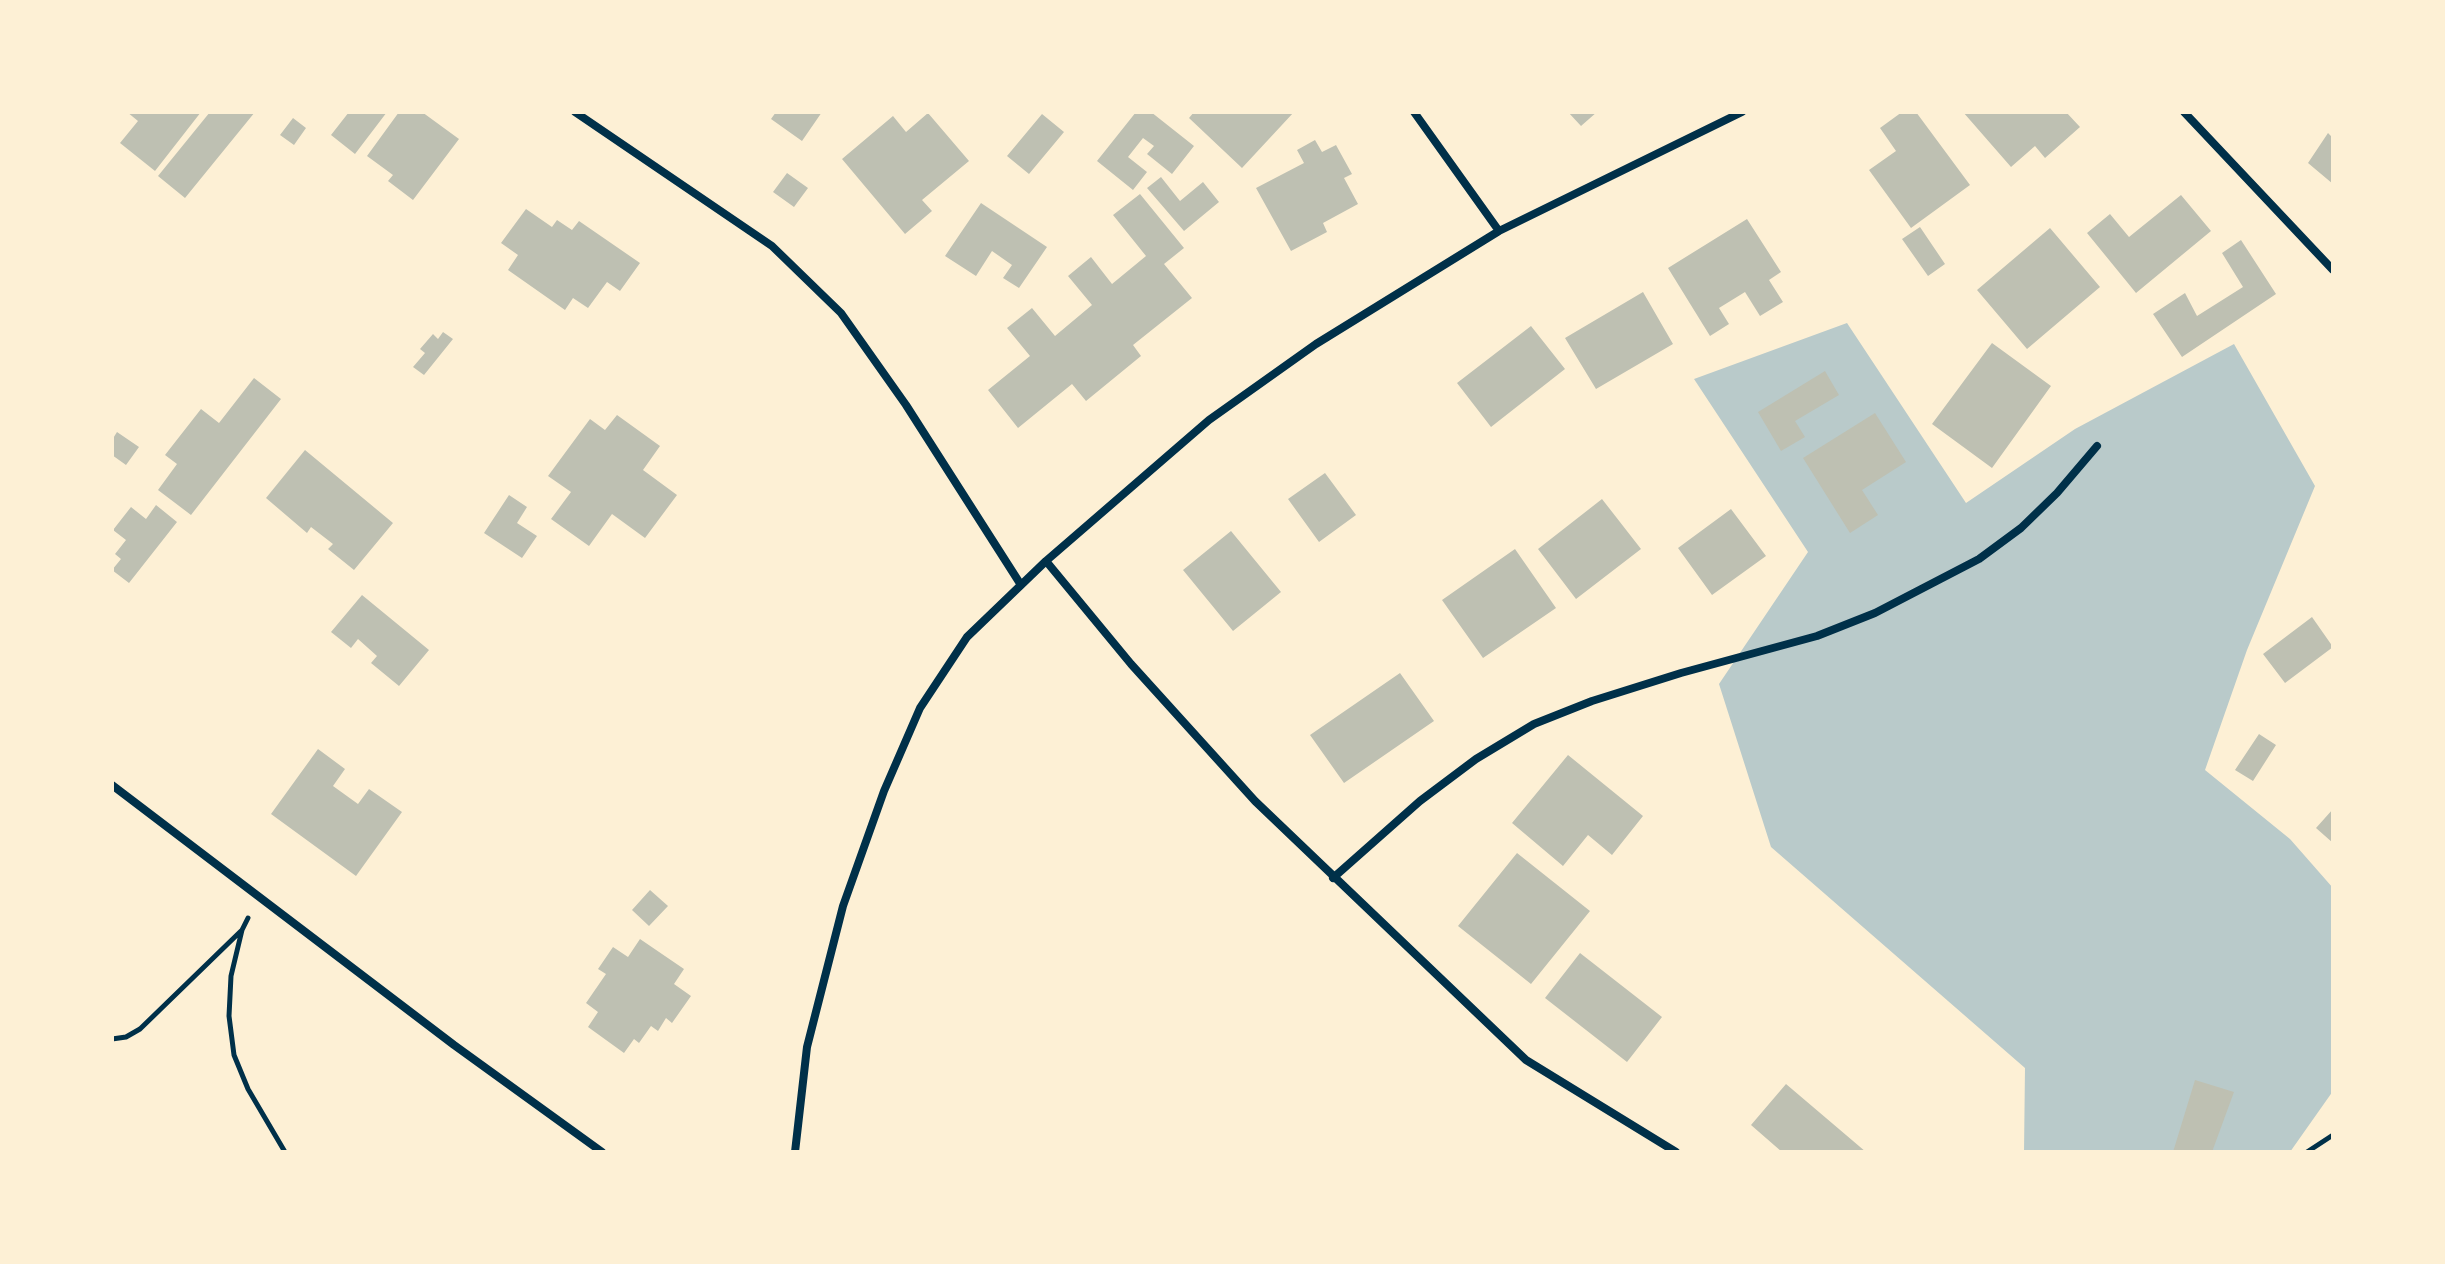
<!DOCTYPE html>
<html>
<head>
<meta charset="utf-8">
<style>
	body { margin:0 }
	#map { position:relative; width:2445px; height:1264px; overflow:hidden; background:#fdf0d5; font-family:Overpass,sans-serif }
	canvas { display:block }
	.frame { position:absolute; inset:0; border:114px solid #fdf0d5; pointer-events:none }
</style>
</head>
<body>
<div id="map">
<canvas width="2445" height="1264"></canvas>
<div class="frame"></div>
</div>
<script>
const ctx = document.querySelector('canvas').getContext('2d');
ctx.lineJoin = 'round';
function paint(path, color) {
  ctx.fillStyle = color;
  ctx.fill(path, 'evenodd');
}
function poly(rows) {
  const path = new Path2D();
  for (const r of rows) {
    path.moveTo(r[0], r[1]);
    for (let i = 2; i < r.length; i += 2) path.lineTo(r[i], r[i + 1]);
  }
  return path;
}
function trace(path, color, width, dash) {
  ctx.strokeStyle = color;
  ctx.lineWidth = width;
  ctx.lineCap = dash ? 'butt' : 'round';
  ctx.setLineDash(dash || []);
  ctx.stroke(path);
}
const green = poly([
	[1847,323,1966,503,2075,429,2234,344,2315,486,2247,650,2205,770,2290,839,2333,888,2333,1091,2290,1152,2024,1152,2025,1068,1771,847,1719,684,1808,552,1694,379]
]);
const building = poly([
	[127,112,201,112,155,171,120,143,138,121],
	[210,112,255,112,185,198,158,176],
	[349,112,387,112,355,154,331,135],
	[399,112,422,112,459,139,413,200,388,181,393,175,367,156],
	[776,112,822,112,802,141,771,119],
	[1136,112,1151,112,1194,146,1172,174,1147,154,1154,146,1143,138,1128,157,1147,172,1133,190,1097,161],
	[1194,112,1294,112,1242,168,1189,118],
	[1568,112,1597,112,1581,126],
	[1902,112,1916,112,1970,185,1911,228,1869,170,1896,151,1880,128],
	[1963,112,2066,112,2080,127,2045,158,2035,146,2011,167],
	[928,113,969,161,922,200,932,211,905,234,842,159,893,116,906,132],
	[1042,114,1064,132,1029,174,1007,156],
	[293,118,306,128,294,145,280,135],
	[2328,133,2333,138,2333,184,2308,163],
	[1315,140,1322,152,1336,145,1352,174,1344,178,1358,204,1323,223,1327,232,1291,251,1256,188,1304,163,1297,150],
	[787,173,808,188,794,207,773,192],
	[1161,177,1180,201,1203,182,1219,202,1184,231,1147,188],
	[1140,194,1184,248,1164,264,1192,298,1133,345,1141,356,1086,401,1072,384,1018,428,988,390,1030,356,1007,328,1032,308,1055,336,1092,305,1068,276,1091,257,1112,284,1146,256,1113,215],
	[2181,195,2211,231,2136,293,2087,233,2110,214,2129,237],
	[981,203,1047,247,1019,288,1003,278,1012,265,992,251,976,276,945,256],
	[526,209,552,227,557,220,572,230,579,221,640,263,620,291,607,282,588,308,573,298,565,310,508,270,518,255,501,243],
	[1747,219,1781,272,1769,280,1783,302,1760,316,1745,292,1719,308,1729,324,1710,336,1668,268],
	[1920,227,1945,264,1928,276,1902,239],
	[2050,228,2100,287,2027,349,1977,290],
	[2241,240,2276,294,2182,357,2153,314,2185,293,2197,316,2243,287,2222,253],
	[1643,292,1673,344,1596,389,1565,338],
	[1531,326,1565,369,1491,427,1457,383],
	[443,332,453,339,424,375,413,367,425,353,420,349,433,334,438,339],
	[1992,343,2051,386,1992,468,1932,424],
	[1825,371,1839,395,1795,421,1805,437,1781,451,1758,412],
	[254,378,281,399,191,515,158,490,177,464,165,455,201,409,219,423],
	[1875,413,1906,462,1862,490,1878,515,1850,533,1803,458],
	[617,415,660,446,643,470,677,495,645,538,612,514,589,546,551,519,571,492,548,476,590,419,605,430],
	[117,432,139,447,126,465,112,455,112,440],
	[305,450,393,523,354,570,328,549,333,544,311,527,307,533,266,498],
	[1325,473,1356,515,1319,542,1288,499],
	[509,495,527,507,517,523,537,536,522,558,484,533],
	[1602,499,1641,549,1576,599,1538,549],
	[156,505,177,522,129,583,112,570,121,559,115,554,126,540,113,530,131,507,146,519],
	[1731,509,1766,556,1712,595,1678,548],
	[1231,531,1281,592,1233,631,1183,570],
	[1515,549,1556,608,1483,658,1442,600],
	[362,595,429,650,399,686,371,663,377,656,358,639,351,648,331,632],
	[2312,617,2333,647,2285,683,2263,654],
	[1400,673,1434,721,1344,783,1310,735],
	[2259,734,2276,745,2253,781,2235,770],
	[318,749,345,769,333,786,358,804,369,789,402,812,356,876,271,814],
	[1568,755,1643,816,1612,855,1588,835,1563,866,1512,823],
	[2333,809,2333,843,2316,828],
	[1517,853,1590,911,1531,984,1458,926],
	[650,890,668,906,649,926,632,910],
	[640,939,684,969,674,984,691,996,672,1023,666,1018,658,1031,651,1026,639,1043,634,1039,624,1053,588,1027,598,1012,586,1003,606,974,598,969,613,947,628,957],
	[1580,953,1662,1017,1627,1062,1545,998],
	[2195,1080,2234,1092,2212,1152,2173,1152],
	[1786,1084,1866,1152,1782,1152,1751,1125]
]);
const path = poly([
	[248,918,242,930,231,976,229,1016,234,1055,248,1089,285,1152],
	[112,1039,126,1037,140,1029,241,931],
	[2307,1152,2333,1135]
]);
const minor = poly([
	[575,112,772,246,841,313,906,405,1021,585],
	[1414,112,1499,231],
	[2184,112,2333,270],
	[1046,561,1131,664,1255,801,1526,1060,1676,1152],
	[112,785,454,1045,602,1152],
	[1333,878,1420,801,1476,759,1534,724,1592,701,1681,673,1817,636,1875,613,1979,559,2021,528,2057,493,2097,446],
	[795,1152,807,1047,843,906,884,791,920,708,967,637,1046,561,1209,420,1316,344,1499,231,1742,112]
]);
paint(green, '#b9caca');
paint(building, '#bec0b2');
trace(path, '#003049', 5);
trace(minor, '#003049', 8);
</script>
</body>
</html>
